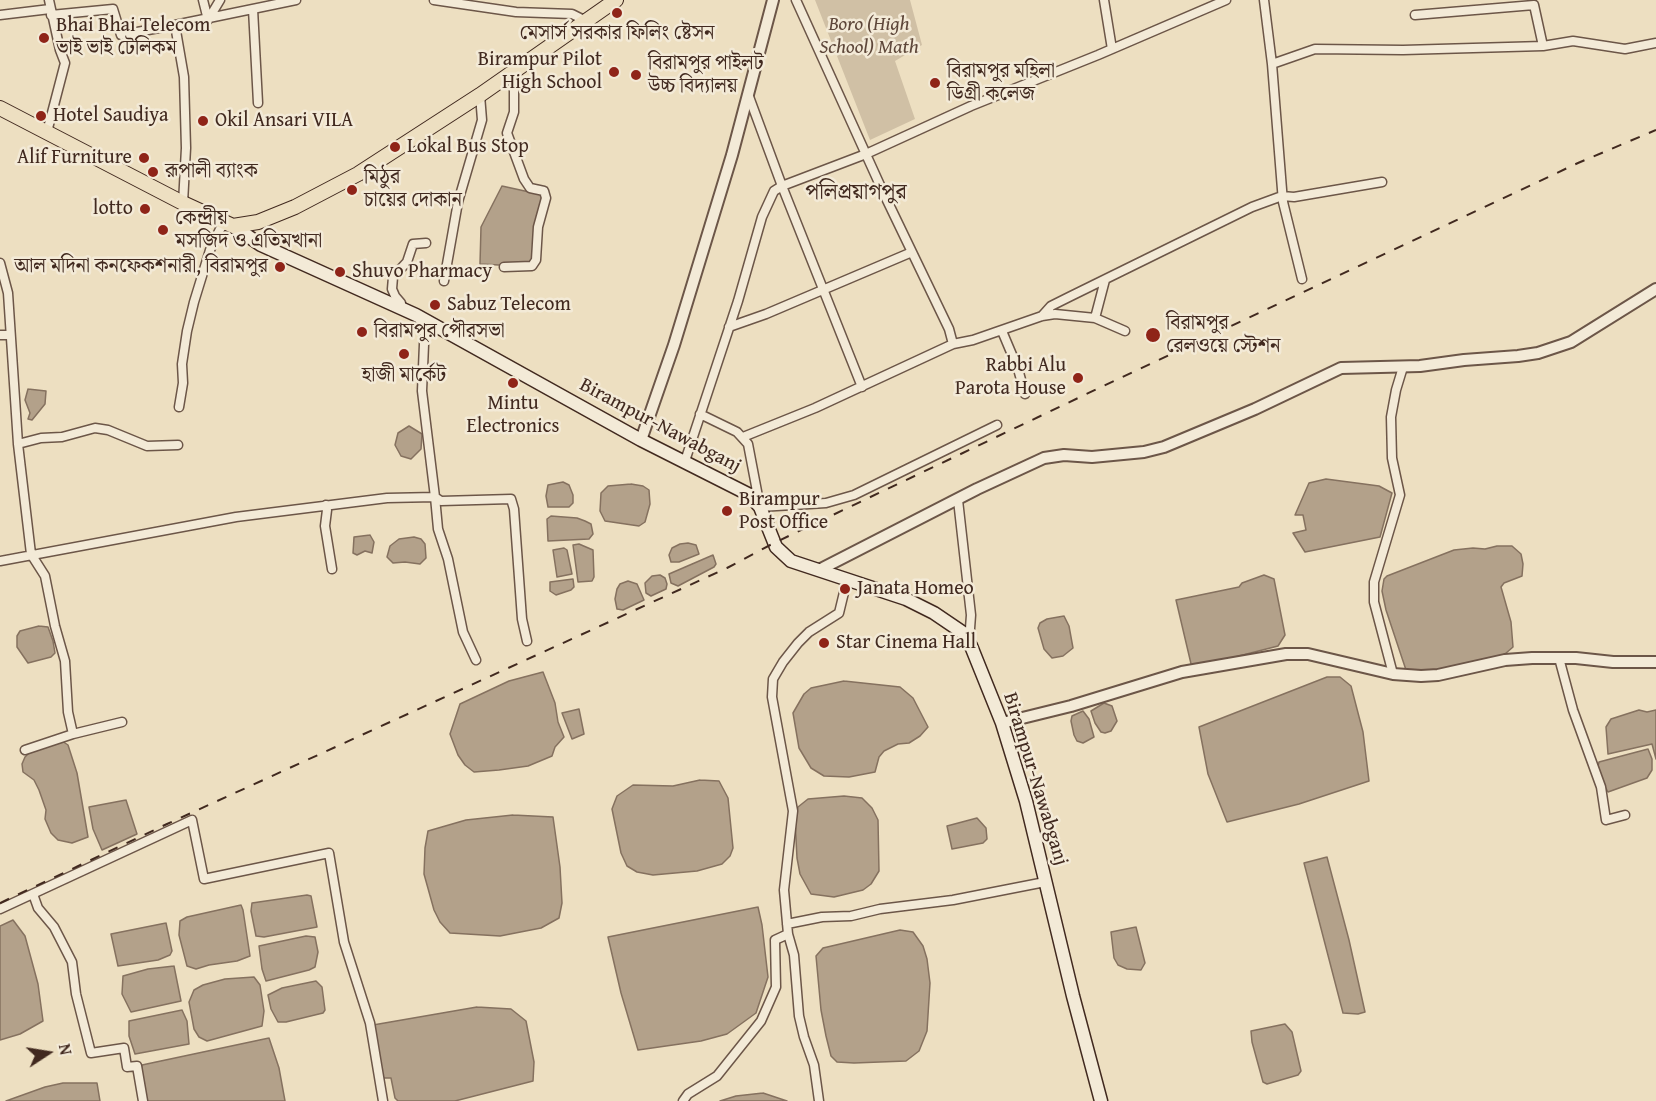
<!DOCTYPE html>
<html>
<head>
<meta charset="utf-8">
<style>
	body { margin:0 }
	#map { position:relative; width:1656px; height:1101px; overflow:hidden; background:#eddfc1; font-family:"Gentium Book Plus",serif }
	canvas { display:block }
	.north { position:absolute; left:18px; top:1023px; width:60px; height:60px; -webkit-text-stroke:4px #f3ead7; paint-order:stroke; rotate:78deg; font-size:16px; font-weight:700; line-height:24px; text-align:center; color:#41291f }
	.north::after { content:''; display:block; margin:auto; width:21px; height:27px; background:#41291f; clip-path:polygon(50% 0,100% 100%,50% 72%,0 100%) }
</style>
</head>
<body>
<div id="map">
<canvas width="1656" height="1101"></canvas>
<div class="north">N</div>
</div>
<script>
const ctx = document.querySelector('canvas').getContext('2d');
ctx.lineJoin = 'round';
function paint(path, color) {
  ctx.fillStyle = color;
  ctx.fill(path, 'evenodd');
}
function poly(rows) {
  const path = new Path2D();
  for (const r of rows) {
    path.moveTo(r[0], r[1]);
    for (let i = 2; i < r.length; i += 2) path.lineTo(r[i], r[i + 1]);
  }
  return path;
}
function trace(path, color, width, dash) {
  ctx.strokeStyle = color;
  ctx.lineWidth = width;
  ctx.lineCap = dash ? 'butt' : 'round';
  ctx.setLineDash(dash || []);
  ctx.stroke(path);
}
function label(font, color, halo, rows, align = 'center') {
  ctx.font = font + ' "Gentium Book Plus","Noto Serif Bengali",serif';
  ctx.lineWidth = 5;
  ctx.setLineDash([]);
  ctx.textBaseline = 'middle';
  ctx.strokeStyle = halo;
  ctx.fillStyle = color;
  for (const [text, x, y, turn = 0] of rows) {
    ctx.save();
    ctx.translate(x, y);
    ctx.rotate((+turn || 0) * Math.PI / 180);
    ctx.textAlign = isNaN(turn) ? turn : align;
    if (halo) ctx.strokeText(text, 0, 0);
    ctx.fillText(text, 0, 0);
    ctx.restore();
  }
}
const green = poly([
	[815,0,910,0,922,45,895,61,915,119,870,140]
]);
const water = poly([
	[502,186,543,195,533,263,518,266,480,264,481,227,502,186],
	[28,389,46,391,45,404,32,420,28,419,30,413,25,400,28,389],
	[409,426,422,434,421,449,411,459,401,456,395,445,398,433,409,426],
	[1326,479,1379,486,1392,493,1380,537,1305,552,1293,533,1306,530,1303,515,1295,515,1309,483,1326,479],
	[563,482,569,485,573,495,573,503,569,507,548,507,546,496,548,485,563,482],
	[631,484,643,486,649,490,650,504,645,522,639,526,605,521,600,511,601,493,608,486,631,484],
	[551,516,577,518,585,521,591,524,593,534,589,539,548,541,547,519,551,516],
	[370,535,374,542,372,553,365,551,357,555,353,553,354,537,370,535],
	[414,537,421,539,425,544,426,558,420,564,405,562,393,563,387,557,390,546,399,539,414,537],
	[688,543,696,545,699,554,679,562,671,562,669,555,672,548,680,544,688,543],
	[579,544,593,550,594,577,592,581,578,582,573,545,579,544],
	[1497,546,1512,546,1521,554,1523,564,1522,576,1504,583,1501,587,1511,622,1513,647,1505,654,1492,659,1430,671,1406,670,1386,610,1382,591,1384,579,1387,576,1454,550,1473,548,1485,549,1497,546],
	[564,548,567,550,572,574,557,577,553,550,564,548],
	[713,555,716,564,714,567,678,586,671,583,669,574,713,555],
	[660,575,665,578,667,584,666,589,651,596,646,593,645,583,652,576,660,575],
	[1264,575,1274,579,1285,635,1278,646,1192,668,1176,600,1239,587,1242,583,1264,575],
	[573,579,574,587,571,590,556,595,550,591,550,582,573,579],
	[628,581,637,584,644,600,623,610,617,609,615,599,617,589,620,584,628,581],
	[1064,616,1069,626,1073,648,1063,656,1052,658,1044,649,1038,628,1040,623,1047,619,1064,616],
	[39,626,48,627,53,641,55,653,51,657,28,663,17,647,17,636,20,631,39,626],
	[543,672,555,703,558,722,564,737,555,747,552,756,528,766,499,770,474,772,465,765,458,755,450,734,460,704,509,681,543,672],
	[1327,677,1340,677,1351,686,1363,732,1369,781,1299,804,1227,822,1208,774,1199,727,1327,677],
	[844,681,900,687,913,698,928,727,920,736,909,743,898,744,884,751,879,757,875,772,849,777,824,776,811,768,799,748,793,713,804,694,811,688,844,681],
	[1104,703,1112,706,1117,721,1111,731,1105,733,1101,732,1095,723,1091,711,1104,703],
	[579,709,584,734,572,739,562,713,579,709],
	[1639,710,1647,712,1656,710,1656,759,1652,744,1608,754,1606,727,1611,719,1639,710],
	[1083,711,1089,719,1094,737,1083,743,1077,741,1074,735,1071,721,1072,716,1083,711],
	[62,741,68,745,77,773,88,837,72,843,58,840,51,833,45,819,46,810,39,790,34,780,23,772,22,764,25,757,32,750,62,741],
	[1648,749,1652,759,1652,770,1647,778,1608,792,1602,781,1598,766,1599,762,1648,749],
	[700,780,719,781,728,798,733,848,730,856,722,864,697,871,653,875,637,872,627,866,621,853,612,809,617,796,633,785,673,786,700,780],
	[844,796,862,798,872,808,878,820,879,871,871,884,863,890,834,897,811,894,800,874,797,858,795,820,798,807,808,799,844,796],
	[126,800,137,834,102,850,93,829,89,807,126,800],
	[513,815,553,817,560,867,562,903,559,918,541,928,500,936,450,933,440,922,434,910,424,874,425,848,428,831,466,820,513,815],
	[977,818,986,828,987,839,983,843,952,849,947,826,977,818],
	[1327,857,1349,940,1365,1012,1358,1014,1343,1013,1304,863,1327,857],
	[307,895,311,896,317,927,264,937,256,936,251,911,252,903,307,895],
	[241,905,243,910,250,956,237,961,209,965,196,969,187,966,179,935,180,921,187,917,241,905],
	[758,907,762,925,768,977,756,1013,727,1034,701,1041,638,1050,621,993,608,937,758,907],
	[13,920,25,936,38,984,43,1021,20,1034,0,1040,0,926,13,920],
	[166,923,172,951,170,955,158,960,118,966,111,934,166,923],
	[1136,927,1145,963,1141,970,1127,969,1118,965,1114,958,1111,932,1136,927],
	[900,930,913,932,923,946,927,959,930,983,927,1031,919,1051,906,1061,854,1063,837,1062,831,1056,826,1036,821,1010,816,956,823,948,900,930],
	[306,936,315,937,318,952,315,967,309,970,266,981,262,969,259,946,306,936],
	[174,966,181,1001,131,1012,122,994,123,976,148,969,174,966],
	[254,977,260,985,264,1011,262,1026,207,1041,199,1037,194,1029,189,1002,194,990,203,985,225,979,254,977],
	[316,981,322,987,325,1010,323,1013,286,1022,278,1022,271,1009,268,995,282,988,316,981],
	[477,1007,511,1009,526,1021,534,1062,533,1081,455,1101,398,1101,395,1098,391,1078,383,1078,373,1025,477,1007],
	[182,1010,187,1021,189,1044,135,1054,129,1036,129,1021,182,1010],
	[1285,1024,1292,1032,1301,1071,1298,1075,1267,1084,1263,1082,1252,1042,1251,1031,1285,1024],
	[269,1038,279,1068,285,1101,146,1101,141,1072,142,1065,269,1038],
	[63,1083,97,1083,100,1101,6,1101,45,1087,63,1083],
	[763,1093,787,1101,720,1101,736,1096,763,1093]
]);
const minor = poly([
	[203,0,208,20],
	[434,0,516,12,572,14,586,21],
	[796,0,884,194,949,329,953,344],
	[1104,0,1112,49],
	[1264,0,1272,64,1283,202,1302,279],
	[253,9,258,103],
	[0,15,50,9],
	[51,15,113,9,121,35,175,25],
	[1415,15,1534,5,1543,46,1573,41,1625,49,1656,43],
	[208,20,220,0],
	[1272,64,1315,49,1403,50,1543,46],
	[748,94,782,186,862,387],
	[47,132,65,63,60,50,49,0],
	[183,203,186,148,184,77,175,25,296,0],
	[0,263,8,293,18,444,31,554,45,576,55,626,65,661,68,712,73,734],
	[504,267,532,266,536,260,538,227,546,198,544,191,530,188,524,179,507,133,514,112,514,90,512,73],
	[444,281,458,202,482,120,480,95],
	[401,309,401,303,395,296,392,289,393,277,407,262,413,244,426,243],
	[1042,316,1051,306,1069,297,1252,207,1282,196,1294,197,1382,182],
	[1095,318,1105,280],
	[729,327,766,314,912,252],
	[1002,331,1018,369,1025,394],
	[0,335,10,335],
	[179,407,183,383,182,364,187,331,194,302,210,250,220,229,227,222],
	[700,414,737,432,748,444,760,507,826,503,854,495,997,425],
	[743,437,815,408,953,344,973,340,1042,316,1055,314,1095,318,1125,331],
	[18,444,41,438,62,437,95,428,108,430,147,446,178,445],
	[685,461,738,301,762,217,774,191,782,186,866,154,971,106,1098,55,1226,0],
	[958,500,971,615,969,642],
	[326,505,327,510,325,526,332,569],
	[0,561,236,517,387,498,435,497,422,391,425,321],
	[1559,658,1573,710,1601,787,1606,820,1625,815],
	[476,660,463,632,448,559,438,529,435,497,441,501,511,499,514,509,522,619,527,641],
	[1393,674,1374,602,1374,582,1400,495,1392,458,1391,417,1396,390,1403,367],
	[25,750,73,734,122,722],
	[33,894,38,908,54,927,72,962,76,994,91,1053,124,1048,127,1067,137,1066,143,1101],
	[0,909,192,820,204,879,329,853,344,942,370,1023,383,1101],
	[787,924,822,917,851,916,880,909,953,900,1045,882],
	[683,1101,688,1094,717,1076,761,1021,776,987,775,940,788,934],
	[819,1101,814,1065,804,1037,799,1016,794,955,788,934,784,890,793,811,772,697,773,679,783,662,798,643,809,632,839,613,847,580]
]);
const tertiary = poly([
	[641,440,674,345,732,155,773,0],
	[819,570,977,489,1044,458,1064,455,1092,457,1144,452,1164,447,1255,409,1341,368,1420,366,1464,360,1518,356,1538,353,1571,342,1656,289],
	[1002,723,1071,706,1182,672,1286,654,1308,654,1393,674,1421,676,1438,675,1505,660,1532,658,1576,658,1613,662,1656,662]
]);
const secondary = poly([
	[233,226,261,245,416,315,641,440,748,494,760,507,776,547,791,561,906,599,934,613,962,632,971,646,1002,723,1026,801,1073,996,1101,1101]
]);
const primary = poly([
	[0,108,183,203,233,226,258,222,295,207,358,174,480,95,616,0]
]);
const rail = poly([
	[0,903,167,824,727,568,774,543,1097,389,1578,163,1656,130]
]);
const markers = [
	[617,13,6,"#8f2418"],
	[44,38,6,"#8f2418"],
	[614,72,6,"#8f2418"],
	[636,75,6,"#8f2418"],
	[935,83,6,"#8f2418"],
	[41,116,6,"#8f2418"],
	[203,121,6,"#8f2418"],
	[395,147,6,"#8f2418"],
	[144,158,6,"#8f2418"],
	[153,172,6,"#8f2418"],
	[352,190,6,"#8f2418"],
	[145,209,6,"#8f2418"],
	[163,230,6,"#8f2418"],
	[280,267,6,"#8f2418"],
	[340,272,6,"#8f2418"],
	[435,305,6,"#8f2418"],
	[362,332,6,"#8f2418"],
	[1153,335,8,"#8f2418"],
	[404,354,6,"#8f2418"],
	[1078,378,6,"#8f2418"],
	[513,383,6,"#8f2418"],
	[727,511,6,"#8f2418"],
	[845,589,6,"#8f2418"],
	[824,643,6,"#8f2418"]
];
const parkNames = [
	["Boro (High",869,25],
	["School) Math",869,48]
];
const poiNames = [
	["Bhai Bhai Telecom",56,26],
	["ভাই ভাই টেলিকম",56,49],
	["মেসার্স সরকার ফিলিং ষ্টেসন",617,34,"center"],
	["Birampur Pilot",602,60,"right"],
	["High School",602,83,"right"],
	["বিরামপুর পাইলট",648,64],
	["উচ্চ বিদ্যালয়",648,87],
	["বিরামপুর মহিলা",947,72],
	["ডিগ্রী কলেজ",947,95],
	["Hotel Saudiya",53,116],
	["Okil Ansari VILA",215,121],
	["Lokal Bus Stop",407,147],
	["Alif Furniture",132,158,"right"],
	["রূপালী ব্যাংক",165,172],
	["মিঠুর",364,178],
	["চায়ের দোকান",364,201],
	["lotto",133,209,"right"],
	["কেন্দ্রীয়",175,219],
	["মসজিদ ও এতিমখানা",175,242],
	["আল মদিনা কনফেকশনারী, বিরামপুর",268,267,"right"],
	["Shuvo Pharmacy",352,272],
	["Sabuz Telecom",447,305],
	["বিরামপুর",1166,324],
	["রেলওয়ে স্টেশন",1166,347],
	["বিরামপুর পৌরসভা",374,332],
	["Rabbi Alu",1066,366,"right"],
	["Parota House",1066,389,"right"],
	["হাজী মার্কেট",404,376,"center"],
	["Mintu",513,404,"center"],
	["Electronics",513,427,"center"],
	["Birampur",739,500],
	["Post Office",739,523],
	["Janata Homeo",857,589],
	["Star Cinema Hall",836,643]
];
const streetNames = [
	["Birampur-Nawabganj",660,426,28],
	["Birampur-Nawabganj",1035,779,73]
];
const quarterNames = [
	["পলিপ্রয়াগপুর",856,193]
];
paint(green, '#d0c0a5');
paint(water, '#b3a18a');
trace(water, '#85715f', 1.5);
trace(minor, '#6c5648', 11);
trace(tertiary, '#6c5648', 14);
trace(secondary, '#41291f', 15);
trace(primary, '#41291f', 16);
trace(minor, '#f3ead7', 8);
trace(tertiary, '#f3ead7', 10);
trace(secondary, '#f3ead7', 12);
trace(primary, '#eddfc1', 14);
trace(rail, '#41291f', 2, [10, 10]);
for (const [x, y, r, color] of markers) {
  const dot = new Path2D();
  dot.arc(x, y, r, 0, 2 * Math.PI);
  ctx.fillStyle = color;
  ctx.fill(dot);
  trace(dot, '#f3ead7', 2);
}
label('italic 20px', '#5e473a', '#f3ead7', parkNames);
label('20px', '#41291f', '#f3ead7', poiNames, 'left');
label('20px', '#41291f', '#f3ead7', streetNames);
label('22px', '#41291f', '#f3ead7', quarterNames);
</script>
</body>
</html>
